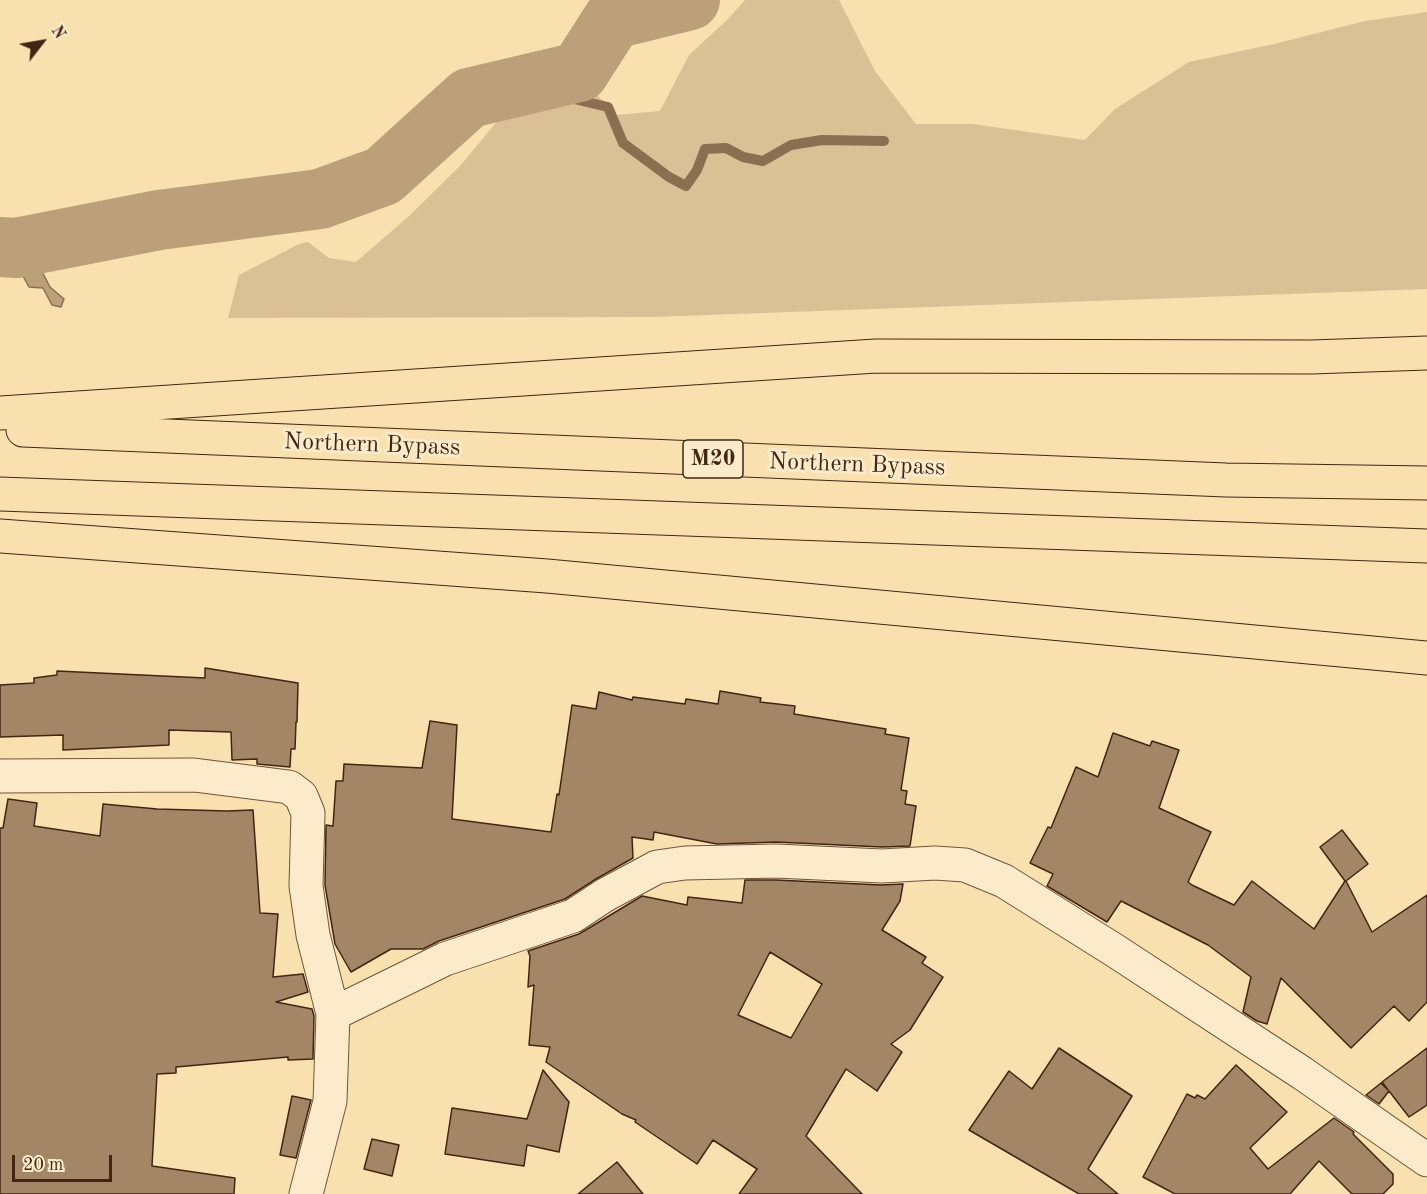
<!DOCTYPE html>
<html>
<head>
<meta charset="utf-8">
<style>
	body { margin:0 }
	#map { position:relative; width:1427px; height:1194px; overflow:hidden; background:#f9e0af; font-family:"Old Standard TT",serif }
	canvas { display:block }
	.north { position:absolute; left:12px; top:12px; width:60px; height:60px; -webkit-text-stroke:4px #fbebcb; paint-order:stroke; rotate:59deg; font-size:16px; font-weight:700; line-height:24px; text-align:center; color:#442514 }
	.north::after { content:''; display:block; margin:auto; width:21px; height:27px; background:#442514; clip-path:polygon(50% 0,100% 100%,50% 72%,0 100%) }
	.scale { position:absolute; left:12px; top:1155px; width:100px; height:27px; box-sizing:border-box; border:3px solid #442514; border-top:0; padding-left:8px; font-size:18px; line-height:21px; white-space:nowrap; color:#442514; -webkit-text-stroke:4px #fbebcb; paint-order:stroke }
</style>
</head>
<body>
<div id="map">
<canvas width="1427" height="1194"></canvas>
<div class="north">N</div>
<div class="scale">20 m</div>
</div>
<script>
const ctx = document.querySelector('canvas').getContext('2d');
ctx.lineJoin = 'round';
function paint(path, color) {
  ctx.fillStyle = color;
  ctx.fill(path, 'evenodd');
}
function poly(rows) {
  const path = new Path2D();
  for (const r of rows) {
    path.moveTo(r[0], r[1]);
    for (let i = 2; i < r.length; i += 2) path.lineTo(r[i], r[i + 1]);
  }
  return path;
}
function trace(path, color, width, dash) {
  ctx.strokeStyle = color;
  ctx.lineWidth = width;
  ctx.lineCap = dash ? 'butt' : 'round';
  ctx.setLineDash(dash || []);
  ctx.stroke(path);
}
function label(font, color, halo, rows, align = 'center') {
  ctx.font = font + ' "Old Standard TT",serif';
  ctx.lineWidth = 6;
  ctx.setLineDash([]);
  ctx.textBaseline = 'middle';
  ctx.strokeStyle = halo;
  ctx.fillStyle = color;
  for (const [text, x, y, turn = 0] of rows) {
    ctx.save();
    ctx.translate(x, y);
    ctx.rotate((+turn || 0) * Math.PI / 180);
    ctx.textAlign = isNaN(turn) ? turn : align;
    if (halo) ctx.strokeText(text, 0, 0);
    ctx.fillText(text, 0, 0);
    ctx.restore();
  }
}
const green = poly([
	[745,0,839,0,875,71,916,124,972,124,1085,140,1115,109,1189,62,1274,44,1365,21,1427,12,1427,289,652,317,228,318,239,275,299,244,308,242,329,258,356,262,408,217,461,165,508,108,582,79,616,115,660,111,689,55,727,20]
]);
const water = poly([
	[477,85,504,90,488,108,418,145,427,113,444,91,477,85],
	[404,157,398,175,384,186,368,190,350,188,362,172,381,163,404,157],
	[194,197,237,209,228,218,206,231,182,228,119,228,110,247,100,257,58,240,77,229,96,225,119,227,130,219,167,198,194,197],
	[0,227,23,232,45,242,37,262,50,287,64,299,61,307,52,305,43,288,29,287,18,267,0,262,0,227]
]);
const stream = poly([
	[548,79,570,98,608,107,623,143,669,177,686,186,697,170,705,149,726,148,743,157,763,161,791,145,822,140,884,141]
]);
const river = poly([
	[0,247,16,248,159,220,320,199,350,188,383,176,469,98,579,72,613,19,690,0]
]);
const building = poly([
	[205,668,298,683,297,722,296,722,295,749,291,749,290,767,257,764,257,759,232,760,231,732,169,730,169,745,63,750,63,735,0,737,0,685,34,683,34,678,57,675,57,671,205,678,205,668],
	[720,691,761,698,760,702,795,706,794,714,886,729,885,734,909,738,901,790,907,791,905,804,916,806,910,846,882,847,776,842,717,844,654,832,653,840,632,837,633,858,596,879,565,899,439,941,423,949,391,949,351,972,335,944,325,885,326,825,333,826,336,781,343,781,344,764,422,768,430,721,457,725,452,819,551,832,557,794,559,795,572,705,596,709,599,692,632,700,633,697,685,704,686,699,718,704,720,691],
	[1113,733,1150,746,1152,741,1179,750,1159,808,1211,832,1188,882,1192,885,1234,905,1252,881,1314,929,1345,881,1320,847,1342,830,1368,864,1346,881,1372,932,1427,895,1427,1002,1409,1021,1394,1006,1351,1048,1281,978,1267,1024,1257,1021,1243,1012,1251,977,1208,945,1121,901,1107,922,1047,886,1053,874,1030,863,1048,827,1051,828,1076,767,1098,777,1113,733],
	[8,799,37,803,34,826,100,836,103,804,157,809,227,811,253,810,260,913,278,914,273,977,303,974,308,992,276,1002,312,1009,314,1016,313,1059,288,1060,288,1057,176,1067,176,1073,157,1074,152,1166,235,1178,234,1194,0,1194,0,828,3,828,8,799],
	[745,880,776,880,881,885,903,884,900,901,882,930,926,957,922,963,943,977,910,1030,891,1044,902,1052,877,1091,846,1069,806,1136,862,1194,739,1194,757,1169,713,1140,697,1164,635,1122,636,1120,622,1114,546,1062,550,1047,529,1045,534,985,528,987,530,956,528,951,579,934,642,896,687,905,688,897,742,903,745,880],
	[770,952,822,984,791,1038,738,1015,770,952],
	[1059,1048,1132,1096,1088,1169,1118,1194,1079,1194,969,1130,1009,1071,1032,1089,1059,1048],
	[1427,1048,1427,1105,1409,1117,1389,1091,1379,1104,1366,1095,1381,1083,1388,1090,1382,1082,1427,1048],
	[1236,1065,1287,1112,1250,1148,1268,1169,1334,1118,1354,1132,1353,1134,1393,1174,1393,1184,1383,1194,1352,1194,1319,1161,1290,1194,1175,1194,1143,1177,1187,1094,1195,1098,1197,1095,1205,1099,1236,1065],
	[543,1070,569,1102,559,1152,527,1145,524,1166,445,1154,452,1108,527,1119,543,1070],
	[292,1096,311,1100,296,1158,280,1155,292,1096],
	[372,1139,399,1145,392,1176,364,1169,372,1139],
	[617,1162,643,1194,578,1194,617,1162]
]);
const minor = poly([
	[0,776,194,775,289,787,301,796,308,813,306,886,313,935,333,1014,330,1101,306,1194],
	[333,1014,445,959,573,916,605,895,657,867,685,863,776,861,882,866,935,863,965,865,1004,881,1114,950,1302,1073,1427,1160]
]);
const highway = poly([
	[0,413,876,356,1311,357,1427,353],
	[23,430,1226,480,1427,483],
	[0,494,1427,546],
	[0,536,547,576,1427,658]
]);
const shields = [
	[713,459,60]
];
const shieldNames = [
	["M20",713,459]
];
const streetNames = [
	["Northern Bypass",372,445,2],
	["Northern Bypass",857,465,2]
];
paint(green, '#dac095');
paint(water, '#bba07a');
trace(water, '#8b6f51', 1.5);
trace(stream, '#8b6f51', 10);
trace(river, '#bba07a', 60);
paint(building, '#a28665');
trace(building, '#442514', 1.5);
trace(minor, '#71543b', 35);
trace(highway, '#442514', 35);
trace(minor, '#fbebcb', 33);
trace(highway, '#f9e0af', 33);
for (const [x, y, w] of shields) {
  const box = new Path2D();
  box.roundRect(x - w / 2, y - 19, w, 38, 4.5);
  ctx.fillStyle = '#fbebcb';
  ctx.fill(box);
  trace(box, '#442514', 1.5);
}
label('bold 22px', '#442514', null, shieldNames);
label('24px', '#442514', '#fbebcb', streetNames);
</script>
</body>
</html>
